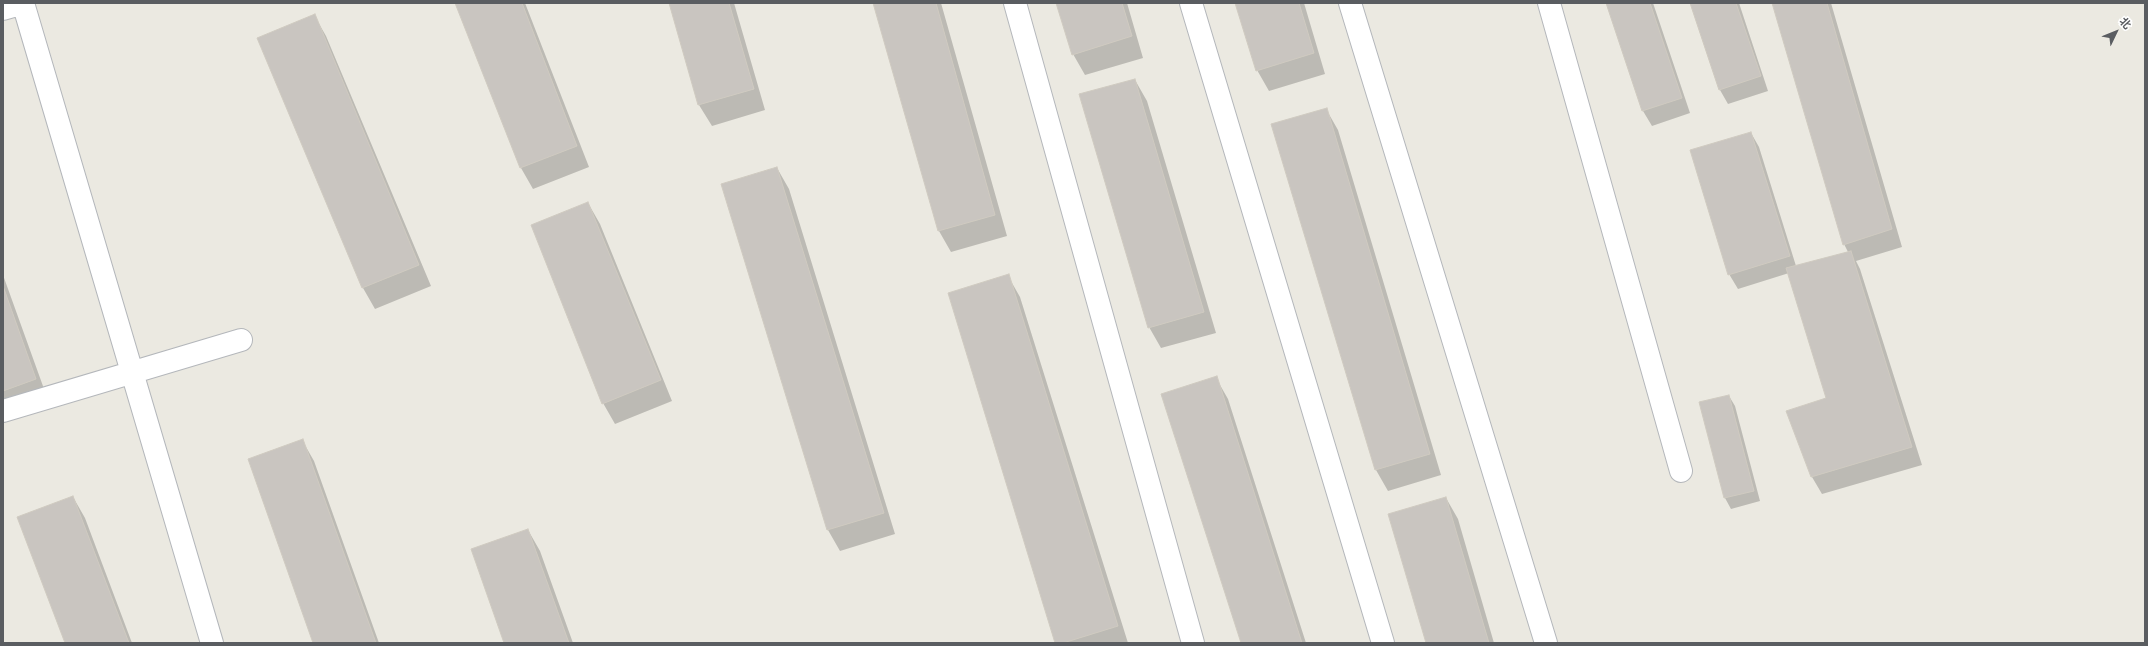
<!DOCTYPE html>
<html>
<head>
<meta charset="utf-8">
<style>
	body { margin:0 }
	#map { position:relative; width:2148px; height:646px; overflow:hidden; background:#ebe9e1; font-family:Figtree,"Noto Sans SC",sans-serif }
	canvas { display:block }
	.frame { position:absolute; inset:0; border:4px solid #5a5d61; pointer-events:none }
	.north { position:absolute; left:2096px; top:12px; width:40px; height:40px; -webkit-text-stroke:3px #fff; paint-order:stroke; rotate:47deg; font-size:11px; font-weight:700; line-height:16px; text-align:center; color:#5a5d61 }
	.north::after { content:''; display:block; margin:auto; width:14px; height:18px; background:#5a5d61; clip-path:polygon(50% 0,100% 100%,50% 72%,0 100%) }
</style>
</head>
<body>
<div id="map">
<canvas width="2148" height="646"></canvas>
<div class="frame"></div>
<div class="north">北</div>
</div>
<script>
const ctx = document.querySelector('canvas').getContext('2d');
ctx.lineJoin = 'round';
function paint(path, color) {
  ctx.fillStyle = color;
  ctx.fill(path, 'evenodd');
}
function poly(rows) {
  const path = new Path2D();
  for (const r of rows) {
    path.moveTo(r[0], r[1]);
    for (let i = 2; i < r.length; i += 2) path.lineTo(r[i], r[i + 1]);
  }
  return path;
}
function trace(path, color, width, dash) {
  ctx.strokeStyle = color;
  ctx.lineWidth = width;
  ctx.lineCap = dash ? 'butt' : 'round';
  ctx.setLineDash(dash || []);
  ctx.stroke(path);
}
const shadow = poly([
	[456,3,525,3,589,167,533,189,521,168],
	[670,3,734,3,765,110,712,126,699,105],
	[874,3,941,3,1007,236,951,252,939,231],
	[1057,3,1127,3,1143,58,1085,75,1073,54],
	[1236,3,1304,3,1325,74,1269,91,1257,70],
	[1607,3,1653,3,1690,113,1652,126,1643,111],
	[1691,3,1739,3,1768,91,1728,104,1720,90],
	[1773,3,1831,3,1902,247,1856,261,1860,269,1922,465,1822,494,1812,477,1827,399,1789,273,1738,289,1729,274,1751,133,1759,147,1796,266,1848,252,1844,244],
	[314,15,326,36,431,286,375,309,363,288,258,39],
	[1135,80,1147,101,1216,333,1161,348,1149,327],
	[1326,109,1338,130,1441,475,1388,491,1376,470],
	[777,168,789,189,895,534,840,551,828,530,722,185],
	[588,203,600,224,672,401,615,424,603,403],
	[3,275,48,400,3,416],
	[1008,276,1020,297,1128,643,1056,643],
	[1216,378,1228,399,1306,643,1242,643],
	[1729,396,1735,406,1760,501,1731,509,1725,498,1700,403],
	[302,440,314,461,379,643,315,643],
	[73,497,85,518,132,643,66,643],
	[1446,498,1458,519,1494,643,1427,643],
	[528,530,540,551,573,643,505,643]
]);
const building = poly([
	[455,3,522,3,577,146,520,168,455,3],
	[669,3,729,3,754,89,698,105,669,3],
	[873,3,936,3,995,215,938,231,873,3],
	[1056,3,1122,3,1132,36,1072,55,1056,3],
	[1235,3,1299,3,1314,53,1256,71,1235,3],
	[1606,3,1650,3,1682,98,1642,111,1606,3],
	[1690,3,1736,3,1761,76,1719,90,1690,3],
	[1772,3,1827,3,1892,229,1843,245,1772,3],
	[315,14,419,265,362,288,257,38,315,14],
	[1135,79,1204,312,1148,328,1079,94,1135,79],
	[1327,108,1430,454,1375,470,1271,124,1327,108],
	[1751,132,1790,256,1728,275,1690,150,1751,132],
	[777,167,884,513,827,530,721,184,777,167],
	[588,202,661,380,602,404,531,225,588,202],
	[1851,251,1912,447,1811,477,1786,411,1826,398,1786,268,1851,251],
	[1009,274,1118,626,1063,643,1055,643,948,293,1009,274],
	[3,286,36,379,3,391,3,286],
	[1217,376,1302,643,1241,643,1161,394,1217,376],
	[1729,395,1754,491,1724,498,1699,402,1729,395],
	[303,439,376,643,313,643,248,459,303,439],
	[73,496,129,643,65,643,17,517,73,496],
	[1446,497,1489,643,1426,643,1388,514,1446,497],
	[528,529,569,643,504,643,471,549,528,529]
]);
const minor = poly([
	[23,3,212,643],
	[1015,3,1193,643],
	[1191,3,1383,643],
	[1350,3,1546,643],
	[1549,3,1681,471],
	[3,9,24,3],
	[3,411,241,340]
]);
paint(shadow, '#0003');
paint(building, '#c9c5c0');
trace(building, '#cfcac0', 1);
trace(minor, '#b4b7bb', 24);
trace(minor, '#fff', 22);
</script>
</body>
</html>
